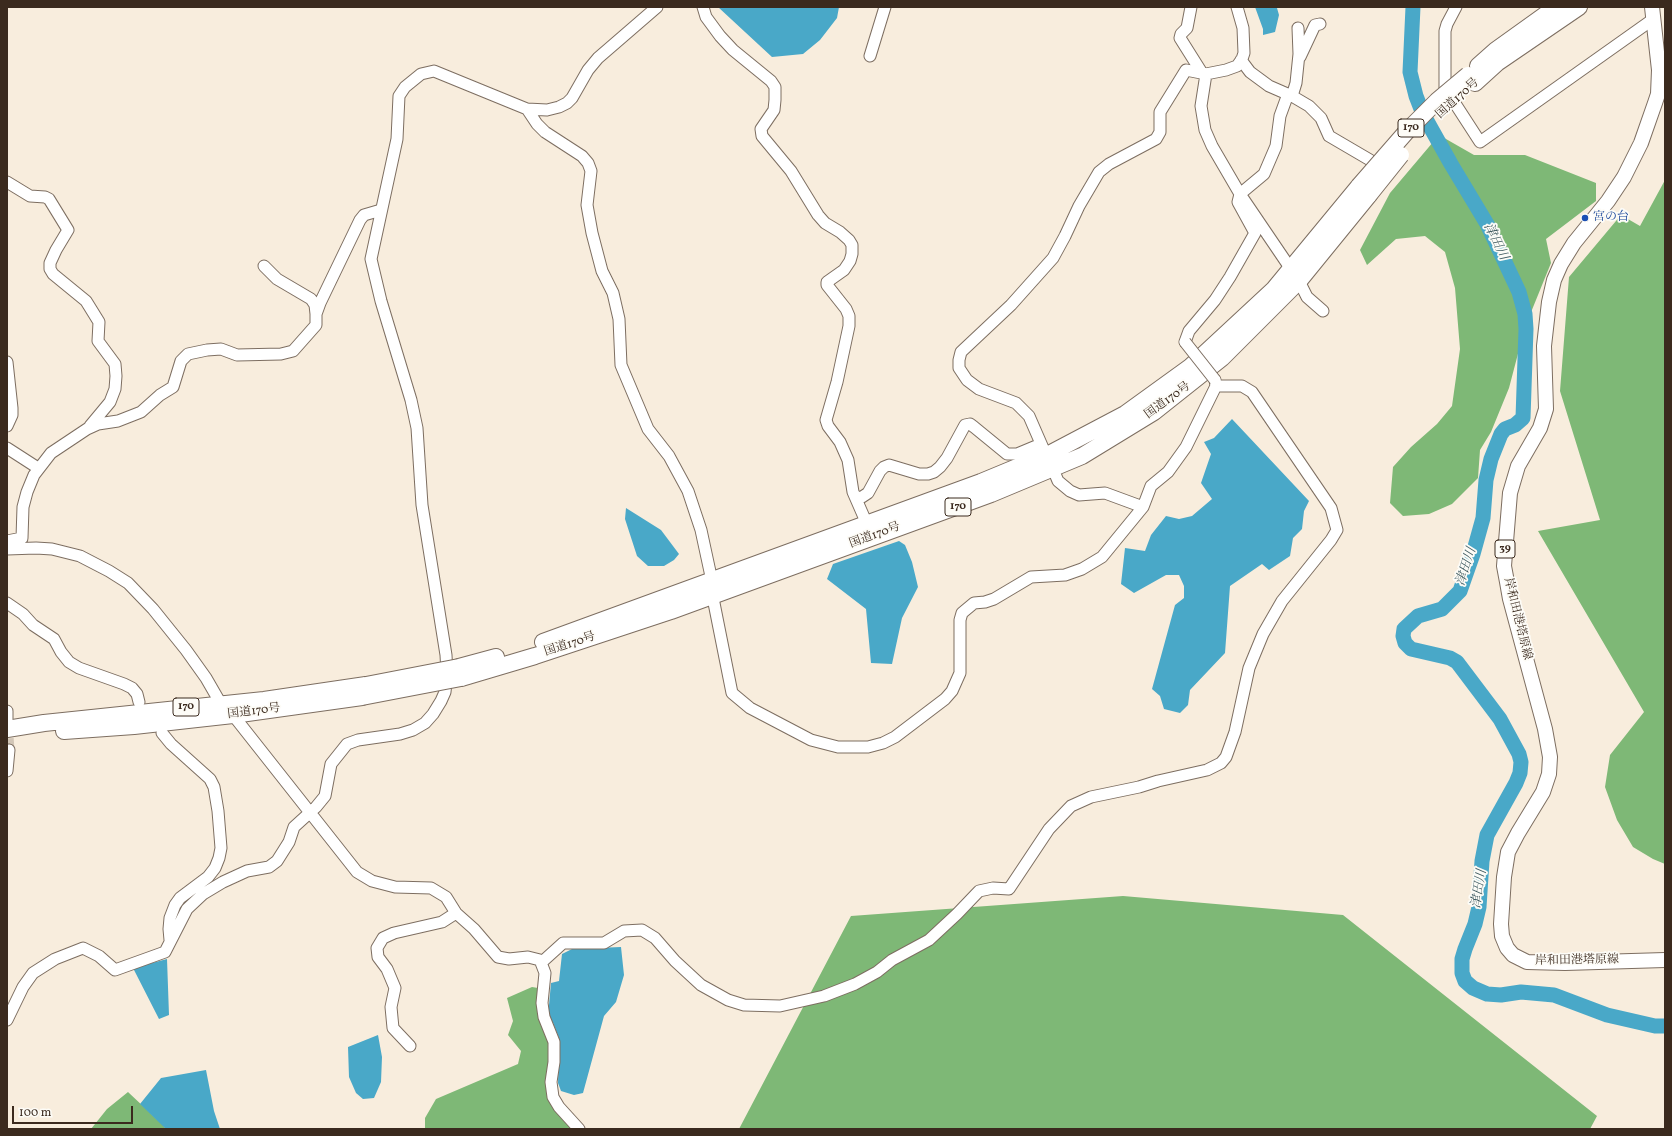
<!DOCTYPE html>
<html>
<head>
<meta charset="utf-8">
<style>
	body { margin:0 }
	#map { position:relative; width:1672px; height:1136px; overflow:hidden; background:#f8eddd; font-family:Vollkorn,serif }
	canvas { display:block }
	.frame { position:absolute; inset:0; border:8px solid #3b2a1e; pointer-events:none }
	.scale { position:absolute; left:12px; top:1106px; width:121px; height:18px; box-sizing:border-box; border:2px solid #3b2a1e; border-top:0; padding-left:5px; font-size:12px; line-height:14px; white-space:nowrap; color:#3b2a1e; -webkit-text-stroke:3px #fdfcf7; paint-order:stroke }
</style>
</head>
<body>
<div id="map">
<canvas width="1672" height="1136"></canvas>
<div class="frame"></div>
<div class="scale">100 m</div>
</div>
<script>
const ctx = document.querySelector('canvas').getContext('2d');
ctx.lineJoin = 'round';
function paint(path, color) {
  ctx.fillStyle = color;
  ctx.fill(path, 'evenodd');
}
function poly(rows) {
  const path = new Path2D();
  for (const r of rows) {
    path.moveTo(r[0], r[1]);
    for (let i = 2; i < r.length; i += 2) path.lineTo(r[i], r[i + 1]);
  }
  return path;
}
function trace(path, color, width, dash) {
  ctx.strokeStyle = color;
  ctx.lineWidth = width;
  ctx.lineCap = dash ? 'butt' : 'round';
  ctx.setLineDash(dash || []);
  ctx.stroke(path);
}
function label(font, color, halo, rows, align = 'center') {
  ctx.font = font + ' Vollkorn,"Noto Serif JP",serif';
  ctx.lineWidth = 3.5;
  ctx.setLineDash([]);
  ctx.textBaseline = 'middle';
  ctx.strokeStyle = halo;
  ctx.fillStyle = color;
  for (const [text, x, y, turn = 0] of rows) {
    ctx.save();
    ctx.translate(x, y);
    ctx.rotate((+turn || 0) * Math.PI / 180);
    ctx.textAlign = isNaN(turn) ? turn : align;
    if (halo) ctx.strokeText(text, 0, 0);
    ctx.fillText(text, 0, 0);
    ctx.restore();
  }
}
const forest = poly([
	[1439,135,1474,155,1525,155,1596,183,1596,201,1546,239,1551,263,1525,327,1509,388,1491,432,1480,450,1478,478,1452,504,1429,514,1403,516,1390,503,1393,467,1411,447,1437,424,1452,406,1460,349,1455,288,1445,252,1425,236,1396,239,1367,265,1360,250,1390,193],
	[1665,180,1665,864,1653,859,1633,847,1617,820,1605,787,1610,755,1644,712,1538,531,1600,520,1560,391,1569,277,1621,215,1640,226],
	[1123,896,1343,915,1597,1116,1590,1129,739,1129,851,916],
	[532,987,538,988,540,1023,554,1042,553,1097,579,1129,425,1129,425,1118,436,1099,518,1064,521,1051,508,1035,513,1021,507,998],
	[128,1092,163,1125,166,1129,91,1129,107,1109]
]);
const water = poly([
	[718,7,839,7,837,18,820,40,803,54,772,57],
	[1255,7,1277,8,1279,15,1275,32,1263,35,1263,29],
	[1232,419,1309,501,1304,511,1302,529,1293,538,1290,556,1269,570,1262,564,1230,586,1225,653,1190,690,1188,705,1180,713,1164,709,1160,696,1152,689,1175,605,1184,598,1184,586,1179,575,1166,575,1134,593,1121,584,1125,548,1145,551,1151,535,1166,516,1179,519,1192,516,1212,499,1201,483,1211,454,1204,442,1214,438],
	[626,508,661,530,679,554,674,560,664,566,648,566,637,556,625,519],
	[899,541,905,545,912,562,918,587,902,618,892,664,871,663,866,609,827,579,833,564],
	[621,947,624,975,616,1002,604,1016,583,1093,574,1095,561,1091,558,1083,559,1038,553,1023,548,1016,551,983,559,981,562,954,572,949],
	[167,959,169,1015,159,1019,133,968],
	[378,1035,382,1057,381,1082,374,1098,363,1099,356,1093,349,1077,348,1047],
	[206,1070,214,1111,220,1129,166,1129,140,1104,161,1078]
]);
const river = poly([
	[1413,7,1410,72,1416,96,1423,114,1451,164,1487,224,1519,292,1525,314,1526,329,1523,418,1515,425,1505,429,1501,434,1491,459,1486,480,1483,518,1473,554,1460,591,1442,609,1418,616,1404,629,1403,636,1405,643,1411,649,1450,658,1457,662,1500,719,1519,754,1521,762,1520,773,1516,783,1487,835,1482,861,1479,907,1475,924,1465,949,1462,959,1462,973,1465,981,1473,988,1487,994,1501,995,1521,992,1554,995,1607,1015,1655,1026,1665,1026]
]);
const minorTunnel = poly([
	[7,722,9,750]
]);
const minor = poly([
	[703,7,706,17,720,36,733,50,771,81,775,87,775,100,774,110,761,129,762,136,791,171,818,215,825,223,840,232,849,240,852,245,852,254,850,261,844,270,827,282,827,285,846,309,849,316,849,326,837,382,826,420,828,426,840,442,848,460,853,492,867,524],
	[1191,7,1187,28,1181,34,1180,38,1202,73],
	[1456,7,1447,24,1445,31,1445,88,1480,142,1652,20],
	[870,56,885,7],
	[1300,57,1315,25,1320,24],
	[1241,60,1250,72,1269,86,1292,96,1309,106,1321,118,1329,136,1370,160],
	[1206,74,1201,106,1205,130,1212,146,1240,194,1299,281,1307,297,1323,311],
	[1292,96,1296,83,1299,54,1298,28],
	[527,109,537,124,545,132,582,156,588,163,591,171,587,205,592,233,602,271,613,293,619,319,621,365,648,429,669,456,688,491,701,530,712,581,711,595,714,603,732,693,750,708,811,740,838,747,868,747,883,743,895,737,945,699,952,691,960,673,960,620,962,613,974,603,985,602,994,599,1031,577,1065,575,1082,569,1102,557,1143,507,1151,486,1168,472,1186,447,1216,386,1215,380],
	[7,182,30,196,45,197,49,199,68,230,56,250,50,263,50,269,53,274,86,301,99,322,98,341,115,364,116,376,115,389,110,402,90,426],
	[264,266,277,279,311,299,315,305,316,314],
	[1185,342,1189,331,1215,300,1230,277,1255,233,1238,202,1240,194,1264,174,1276,146,1280,116,1288,94],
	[7,362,12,408,12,415,7,426],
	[7,448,38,468],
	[1046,455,1029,416,1016,403,979,389,967,380,959,368,959,360,961,352,1011,305,1053,258,1065,236,1079,206,1099,172,1109,164,1156,139,1160,132,1160,112,1186,70,1206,74,1226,70,1237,66,1242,59,1244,53,1243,28,1237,7],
	[1053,469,1058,481,1070,491,1079,495,1105,493,1143,507],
	[856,498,862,497,868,493,880,471,884,467,889,465,919,474,928,474,934,472,940,467,947,458,965,425,970,424,974,427,1007,454,1017,454,1041,444],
	[7,541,22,538,23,507,27,492,34,475,51,453,87,429,98,424,118,421,141,412,160,395,173,387,181,361,188,354,207,350,221,349,237,355,281,354,293,351,316,325,316,314,320,303,360,220,364,215,381,210],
	[7,549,36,548,52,549,80,556,109,571,128,583,153,609,186,650,206,678,221,704,233,715,357,872,372,881,395,887,431,888,446,897,456,913,474,929,498,957,509,959,528,957,540,960,545,973,542,1003,544,1017,554,1042,554,1062,551,1082,553,1097,559,1107,579,1129],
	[7,603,23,614,33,625,54,639,61,652,69,662,79,668,124,684,132,688,137,694,139,702],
	[7,711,7,720],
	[162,733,171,744,210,779,214,787,218,811,221,848,219,858,215,868,208,877,180,898,175,905,170,918,169,929,170,940],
	[7,771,9,750],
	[540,960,542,962,563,943,604,943,624,931,642,930,655,938,675,961,701,985,728,1000,744,1005,780,1006,824,996,855,984,877,972,892,960,929,940,957,914,979,891,993,888,1009,889,1049,829,1071,806,1091,797,1139,787,1158,781,1207,770,1221,763,1226,757,1235,732,1249,668,1263,634,1282,601,1331,540,1337,530,1331,508,1252,392,1242,386,1216,386],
	[7,1020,23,987,33,973,55,959,83,948,99,956,115,970,165,952,187,909,203,894,223,882,247,871,269,867,277,861,289,842,294,827,316,807,325,796,331,764,347,744,358,740,400,734,413,730,425,723,433,714,441,701,445,692,447,674,446,655,422,505,417,428,411,400,381,301,371,259,397,139,399,96,405,87,421,74,434,71,527,109,547,110,559,107,567,103,572,98,588,70,598,58,657,7],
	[410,1046,393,1028,391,1007,395,988,387,969,378,957,377,948,383,938,394,933,442,922,456,913]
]);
const major = poly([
	[1652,7,1659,70,1658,94,1655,103,1641,143,1624,177,1608,201,1574,243,1561,264,1554,280,1549,302,1544,346,1546,409,1540,428,1518,466,1510,493,1504,566,1507,582,1510,599,1545,729,1550,757,1549,774,1543,792,1518,833,1508,852,1504,877,1501,924,1502,936,1507,948,1513,955,1527,962,1565,963,1665,960]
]);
const highway = poly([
	[1478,66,1496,50,1556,7],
	[1475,83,1497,63,1579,7],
	[543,642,981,482,1051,453,1125,414,1190,367,1274,289,1359,186],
	[459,667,496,657],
	[461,678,535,656,671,611,991,494,1082,456,1154,412,1222,358,1299,281,1369,195],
	[7,729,44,723,264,700,366,685],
	[64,731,134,726,233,715,362,697]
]);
const minorBridge = poly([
	[1185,342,1215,380]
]);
const highwayBridge = poly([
	[1359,186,1407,131,1437,101,1468,75],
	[1369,195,1401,155],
	[366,685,459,667],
	[362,697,461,678]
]);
const markers = [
	[1585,218,4,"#1a4fb4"]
];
const shields = [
	[1411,128,26],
	[958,507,26],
	[1505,549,20],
	[186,707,26]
];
const shieldNames = [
	["170",1411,128],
	["170",958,507],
	["39",1505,549],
	["170",186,707]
];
const streetNames = [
	["国道170号",1458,99,-42],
	["国道170号",1168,401,-36],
	["国道170号",875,536,-20],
	["岸和田港塔原線",1517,619,76],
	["国道170号",570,645,-18],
	["国道170号",254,712,-7],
	["岸和田港塔原線",1577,961,-1]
];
const transitNames = [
	["宮の台",1593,218]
];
const waterNames = [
	["津田川",1495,242,64],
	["津田川",1467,567,-72],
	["津田川",1480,889,-81]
];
paint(forest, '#7eb876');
paint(water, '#49a8c8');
trace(river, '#49a8c8', 15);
trace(minorTunnel, '#d2c6b7', 11, [11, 5.5]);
trace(minor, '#7d6e61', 13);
trace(major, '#7d6e61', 16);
trace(highway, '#7d6e61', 18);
trace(minor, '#fff', 11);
trace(major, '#fff', 14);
trace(highway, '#fff', 16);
trace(minorBridge, '#7d6e61', 13, []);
trace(highwayBridge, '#7d6e61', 18, []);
trace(minorBridge, '#fff', 11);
trace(highwayBridge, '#fff', 16);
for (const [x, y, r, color] of markers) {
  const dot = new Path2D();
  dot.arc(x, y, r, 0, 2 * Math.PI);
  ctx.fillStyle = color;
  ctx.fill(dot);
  trace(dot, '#fdfcf7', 1.5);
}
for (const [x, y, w] of shields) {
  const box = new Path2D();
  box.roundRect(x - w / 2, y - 9, w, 18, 3);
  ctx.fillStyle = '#fdfcf7';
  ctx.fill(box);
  trace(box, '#3b2a1e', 1);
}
label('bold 11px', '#3b2a1e', null, shieldNames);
label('12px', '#3b2a1e', '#fdfcf7', streetNames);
label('12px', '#164399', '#fdfcf7', transitNames, 'left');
label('italic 13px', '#415c62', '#fdfcf7', waterNames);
</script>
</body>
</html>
